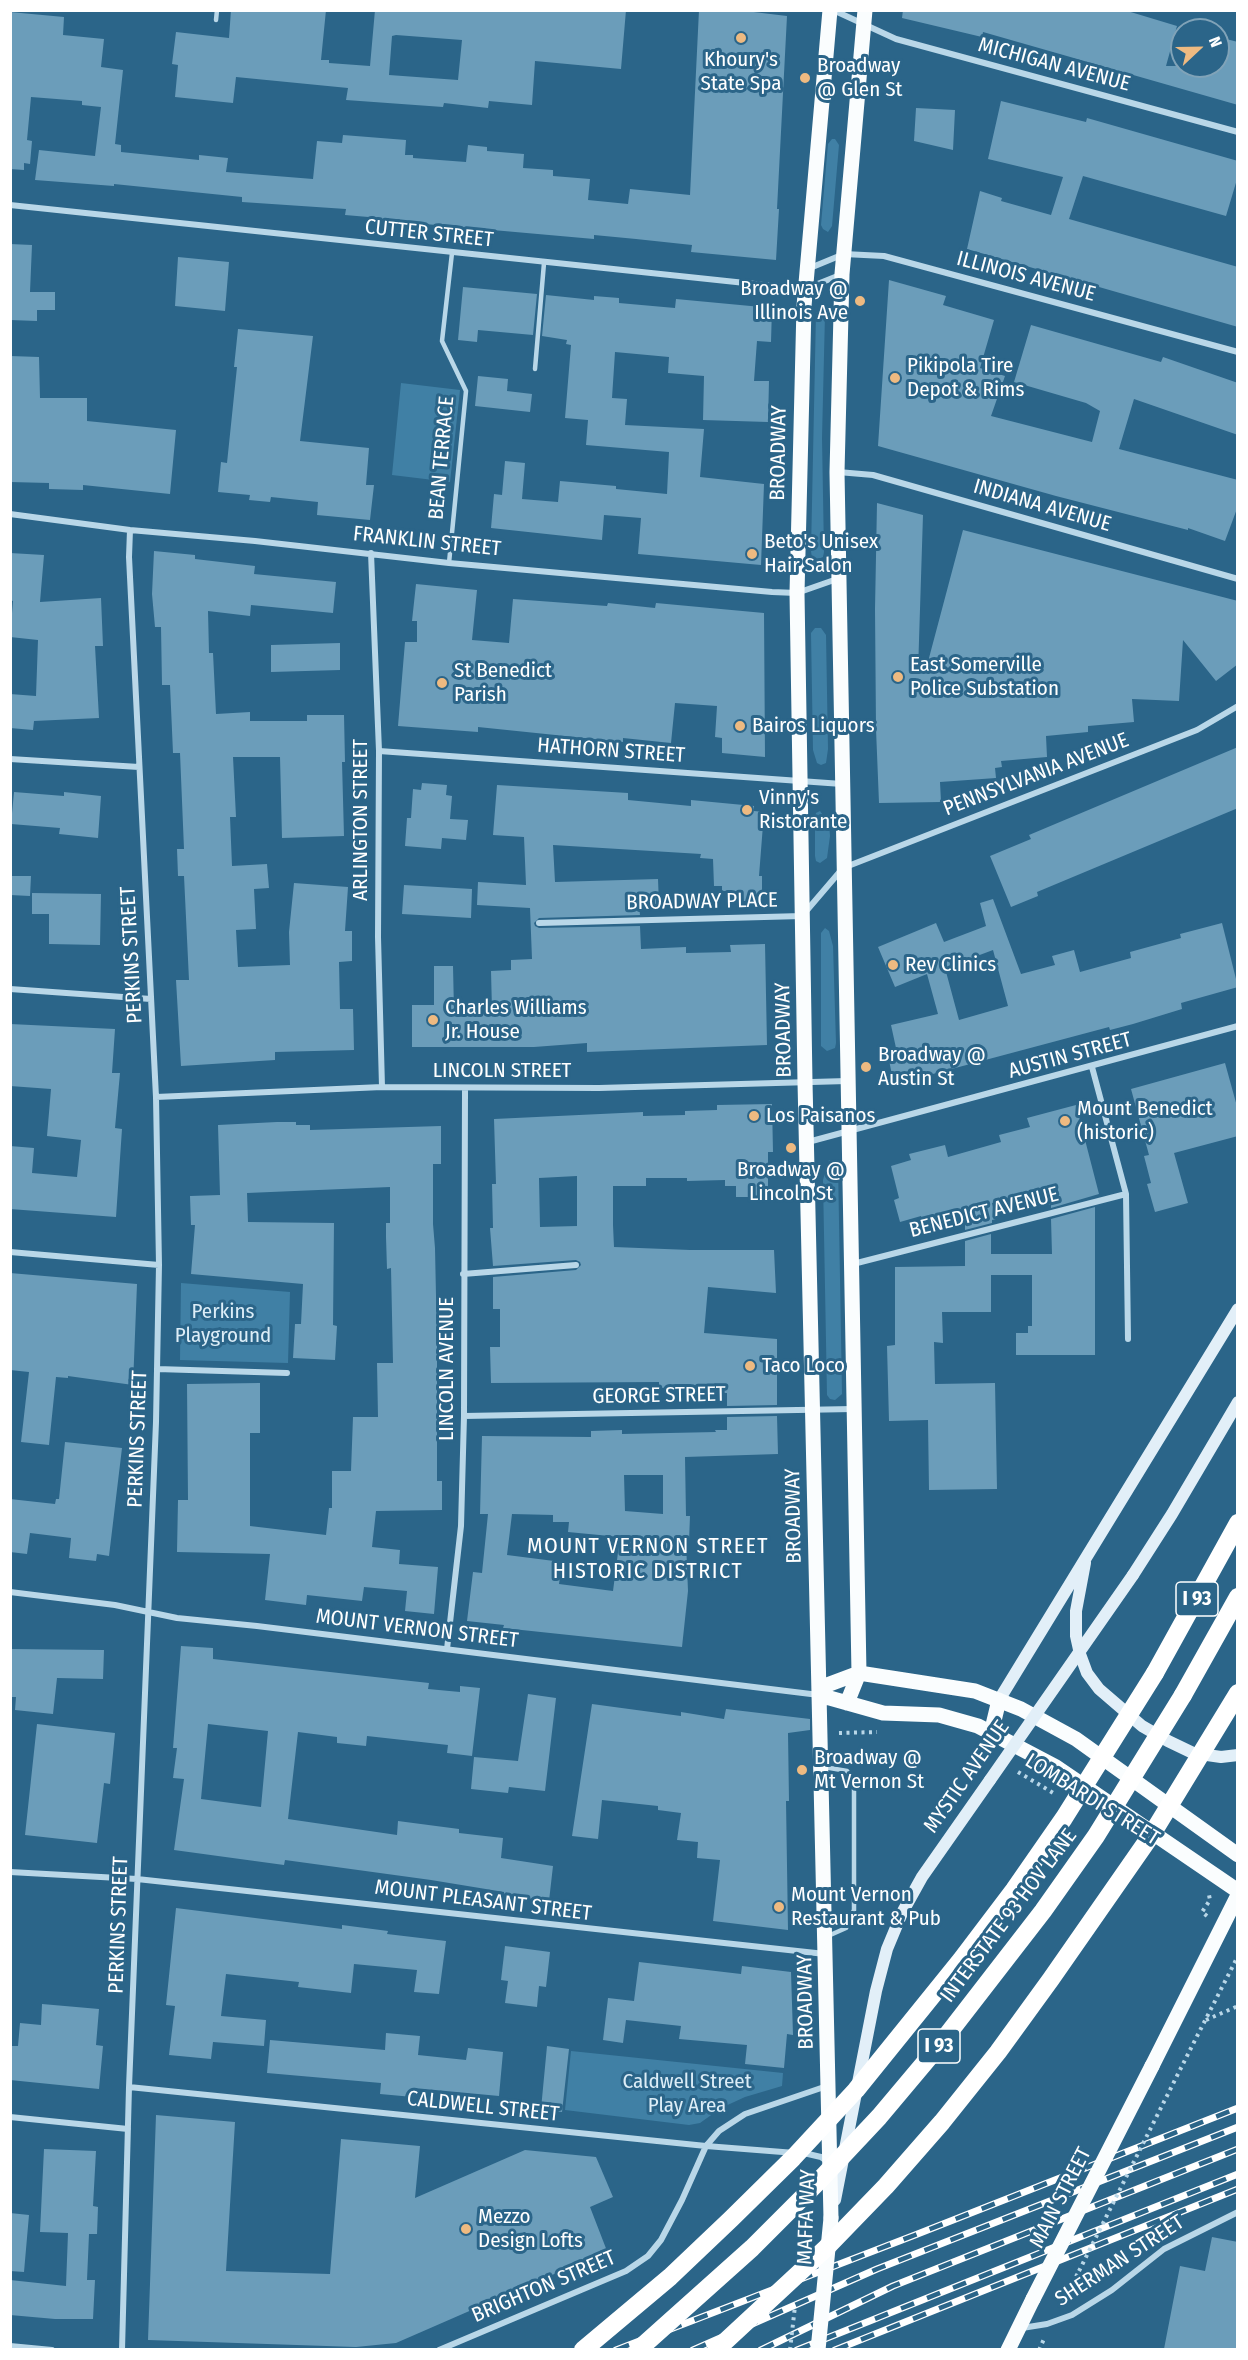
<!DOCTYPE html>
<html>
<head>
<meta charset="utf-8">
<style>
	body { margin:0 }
	#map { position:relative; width:1248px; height:2360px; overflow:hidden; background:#2b6589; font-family:"Fira Sans Condensed",sans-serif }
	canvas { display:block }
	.frame { position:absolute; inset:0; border:12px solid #fff; pointer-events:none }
	.north { position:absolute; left:1170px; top:18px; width:60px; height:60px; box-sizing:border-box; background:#2b6589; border:2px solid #80a3b8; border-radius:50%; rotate:68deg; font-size:16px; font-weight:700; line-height:24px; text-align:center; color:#fff }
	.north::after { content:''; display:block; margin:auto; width:21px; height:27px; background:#eeba81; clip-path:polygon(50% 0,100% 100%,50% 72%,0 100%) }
</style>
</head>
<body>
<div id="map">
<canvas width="1248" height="2360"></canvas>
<div class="frame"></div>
<div class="north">N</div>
</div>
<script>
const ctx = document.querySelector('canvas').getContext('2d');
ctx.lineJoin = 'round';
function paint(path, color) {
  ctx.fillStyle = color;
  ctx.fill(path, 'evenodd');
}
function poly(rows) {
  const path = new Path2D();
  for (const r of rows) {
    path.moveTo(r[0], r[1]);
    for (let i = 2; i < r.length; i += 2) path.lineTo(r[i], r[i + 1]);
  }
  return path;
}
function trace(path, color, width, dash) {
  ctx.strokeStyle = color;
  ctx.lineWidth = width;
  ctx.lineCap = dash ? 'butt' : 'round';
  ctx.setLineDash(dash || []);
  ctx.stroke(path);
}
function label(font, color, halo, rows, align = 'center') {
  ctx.font = font + ' "Fira Sans Condensed",sans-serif';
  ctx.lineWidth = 6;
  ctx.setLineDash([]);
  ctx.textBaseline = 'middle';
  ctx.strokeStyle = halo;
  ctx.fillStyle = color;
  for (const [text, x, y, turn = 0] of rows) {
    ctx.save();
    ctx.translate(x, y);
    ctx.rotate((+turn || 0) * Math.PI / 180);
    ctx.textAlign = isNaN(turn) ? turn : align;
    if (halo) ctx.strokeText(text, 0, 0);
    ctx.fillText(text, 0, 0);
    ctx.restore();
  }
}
const green = poly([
	[832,139,835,139,839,145,832,226,828,232,823,229,821,225,828,144],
	[820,308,824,310,825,314,822,438,824,552,823,557,818,559,812,558,811,551,816,313],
	[401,383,460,390,450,482,392,475],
	[815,628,821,628,826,635,828,749,826,763,821,765,817,763,813,750,811,633],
	[820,811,829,824,830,836,827,858,820,863,816,861,815,856,815,816,816,813],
	[825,928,829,931,833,946,836,1043,835,1048,827,1051,821,1046,821,933],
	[829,1160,836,1161,838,1164,842,1394,835,1400,830,1399,827,1395,823,1180],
	[181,1283,290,1292,288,1363,180,1360],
	[571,2051,783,2073,782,2086,745,2097,721,2108,700,2123,689,2125,565,2110]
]);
const building = poly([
	[231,10,326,10,321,60,329,60,329,63,370,66,375,10,626,10,621,69,535,61,532,105,489,101,488,108,444,103,443,107,346,100,348,88,236,77,233,103,175,97,178,65,172,64,176,32,229,38],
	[396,35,462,40,458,80,389,75,392,36],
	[699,10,737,10,787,16,777,209,779,209,776,260,691,252,692,245,636,239,594,235,594,239,380,220,380,218,345,215,346,209,242,202,242,197,114,184,114,186,35,180,39,150,95,156,101,107,82,105,82,101,31,97,27,140,32,141,30,164,24,163,24,170,10,169,10,12,64,17,63,35,104,39,101,67,123,70,115,144,121,145,121,152,199,160,199,155,228,158,226,172,313,179,317,141,342,143,343,135,406,140,405,155,413,155,413,158,466,162,468,145,487,147,487,151,524,154,523,168,553,170,553,176,590,179,588,200,628,204,630,189,690,195],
	[903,10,1124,10,1177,26,1166,66,1218,66,1218,37,1238,42,1238,105,983,32,982,37,902,18],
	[1001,101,1086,122,1087,118,1238,161,1238,176,1226,216,1083,176,1069,219,1238,267,1238,327,967,249,980,191,1002,198,1001,201,1051,215,1063,177,988,159],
	[916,108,955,110,953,150,914,141],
	[10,244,32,245,30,292,55,292,55,310,37,310,37,321,10,320],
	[178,257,229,262,225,311,175,306],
	[889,280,946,296,943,305,994,320,980,368,1005,376,991,416,1092,442,1100,411,1086,403,1014,382,1031,325,1161,362,1163,357,1238,383,1238,435,1134,399,1119,449,1238,480,1238,506,1225,541,1188,528,1188,530,1056,496,878,446],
	[463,287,537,294,533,335,478,330,477,342,458,340],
	[546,295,594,300,594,296,619,298,619,303,675,308,676,299,772,308,771,342,757,341,754,381,769,381,768,422,703,420,704,376,668,373,669,357,615,352,612,398,627,399,625,425,704,429,700,477,764,484,761,565,638,554,641,518,604,515,602,540,491,528,494,494,502,495,505,461,525,463,522,499,558,502,560,481,616,486,616,489,667,494,669,452,586,445,588,420,565,418,571,345,566,344,567,340,542,336],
	[238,329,313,336,300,441,369,448,366,485,374,485,370,520,317,515,318,502,271,497,270,502,249,500,250,495,218,492,221,462,227,463,237,367,234,367],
	[10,356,39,357,40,398,87,398,87,421,176,430,170,494,83,485,83,490,49,489,49,483,10,482],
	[478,376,508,379,507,391,532,394,530,412,475,406],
	[877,503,923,515,918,672,925,673,963,530,1238,601,1238,664,1216,681,1183,640,1179,701,1132,699,1134,722,1088,726,1088,732,1046,736,1047,757,1001,761,1002,767,995,768,996,778,940,782,941,802,879,803,876,729,875,609],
	[154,551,195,555,195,559,255,566,254,574,336,582,333,613,251,605,250,616,208,611,209,653,213,653,216,714,250,712,250,721,307,721,307,715,344,715,345,762,342,762,344,836,282,838,280,757,233,757,236,817,230,817,232,866,267,864,269,888,254,889,256,929,236,930,238,967,290,965,289,932,294,883,348,887,345,931,352,931,352,961,339,962,340,1009,353,1009,354,1050,275,1052,275,1060,181,1066,176,980,189,980,184,876,178,876,177,849,184,849,180,753,173,753,170,685,162,685,161,627,155,627,152,594],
	[10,553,44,555,40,602,101,598,103,646,95,646,99,718,34,721,33,730,10,728,10,694,36,696,38,640,10,637,13,601,10,600],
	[416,584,477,590,472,640,509,643,513,599,607,606,608,603,655,608,656,603,764,613,765,757,722,753,722,738,715,737,717,706,675,703,671,743,623,738,623,742,478,727,478,732,398,726,405,642,417,642,417,621,412,621],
	[340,643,340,670,271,672,271,645],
	[1238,747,1238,808,1037,892,1038,896,1011,907,990,856,1031,839,1029,835],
	[422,783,447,785,446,795,452,796,450,819,468,820,466,840,442,838,441,849,405,846,407,818,411,818,413,789,421,790],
	[497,785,628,793,628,800,691,806,691,800,754,806,754,811,764,812,759,876,762,876,762,901,730,901,730,891,722,891,722,886,714,886,713,859,700,858,701,854,553,845,555,882,658,879,659,905,639,906,640,915,539,918,534,923,535,926,539,928,640,926,641,949,686,947,686,953,731,952,730,945,765,944,767,1045,587,1052,587,1043,534,1047,412,1047,412,1005,434,1005,434,966,453,966,454,1011,492,1010,491,971,511,970,511,960,532,959,530,908,477,905,478,882,526,885,524,837,493,835],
	[14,792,64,796,64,792,101,796,98,838,59,834,60,828,11,824],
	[11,876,31,876,30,896,10,895],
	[404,885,472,889,471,918,402,914],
	[32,893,101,894,100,945,49,944,49,914,32,914],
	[993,899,1021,974,1055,965,1052,956,1074,950,1080,972,1131,958,1130,952,1181,938,1180,934,1222,923,1238,987,1181,1003,1182,1009,1133,1024,1110,1030,1109,1027,929,1075,930,1080,905,1085,903,1078,893,1080,887,1050,896,1048,891,1025,938,1014,927,974,895,987,878,947,936,923,944,942,986,926,980,903],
	[993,950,1008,1006,959,1020,945,968],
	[10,1024,115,1029,112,1073,120,1073,115,1128,122,1129,116,1217,10,1209,10,1146,34,1148,32,1173,77,1177,81,1140,47,1136,51,1089,10,1086],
	[1225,1063,1238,1110,1238,1136,1174,1153,1188,1203,1155,1212,1147,1184,1151,1183,1144,1156,1149,1155,1131,1089],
	[772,1104,773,1152,768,1152,768,1197,736,1197,736,1186,725,1186,725,1180,687,1181,687,1178,646,1178,646,1186,613,1186,613,1225,614,1247,690,1250,774,1250,776,1293,708,1287,704,1333,777,1339,777,1405,727,1406,727,1393,689,1393,689,1387,659,1388,659,1382,491,1383,490,1347,500,1347,500,1309,493,1309,493,1277,576,1270,581,1265,580,1262,576,1260,493,1266,490,1228,493,1228,492,1184,496,1184,494,1119,643,1112,643,1116,685,1115,685,1111,717,1110,717,1105],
	[577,1176,577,1226,540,1227,539,1178],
	[1076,1105,1099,1194,1051,1208,1051,1204,1034,1208,1030,1194,992,1203,996,1219,992,1220,992,1223,965,1230,965,1214,924,1226,921,1216,900,1222,894,1200,899,1198,891,1166,911,1160,909,1154,945,1145,948,1157,1001,1142,999,1135,1030,1127,1027,1118],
	[277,1122,296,1122,296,1125,310,1125,310,1130,441,1126,441,1164,433,1164,433,1224,435,1248,437,1344,437,1481,442,1481,442,1510,376,1511,372,1547,400,1550,399,1564,438,1567,434,1614,405,1611,407,1591,364,1587,362,1601,307,1595,306,1605,265,1600,270,1554,177,1552,178,1500,188,1500,187,1384,260,1383,260,1433,250,1433,250,1526,326,1535,329,1508,332,1508,332,1471,351,1471,353,1417,378,1417,377,1363,393,1363,391,1268,387,1269,386,1237,386,1223,390,1223,390,1187,247,1193,248,1222,334,1223,333,1325,337,1326,335,1360,293,1358,295,1324,301,1324,303,1284,191,1274,195,1225,191,1225,190,1196,220,1195,218,1125],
	[1095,1207,1095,1355,1016,1355,1016,1333,1028,1333,1028,1326,1032,1326,1032,1275,991,1275,991,1312,942,1312,943,1343,934,1342,935,1384,995,1383,997,1489,929,1490,928,1420,889,1421,887,1346,895,1345,895,1267,965,1266,965,1241,991,1234,991,1254,1052,1254,1051,1219],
	[10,1273,137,1284,133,1385,68,1376,68,1378,56,1377,49,1445,21,1442,29,1372,10,1370],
	[777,1416,778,1454,685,1457,686,1516,690,1516,689,1542,686,1542,688,1591,682,1647,503,1628,504,1625,467,1621,473,1572,482,1573,488,1514,480,1514,482,1436,591,1437,591,1431,622,1430,622,1434,716,1432,715,1430,727,1430,727,1417],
	[624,1475,663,1475,663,1514,625,1511],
	[512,1514,553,1515,553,1522,569,1522,568,1532,620,1537,613,1591,559,1584,562,1562,507,1555],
	[65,1442,122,1448,109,1556,97,1554,96,1561,69,1558,71,1538,30,1533,27,1554,10,1552,10,1499,55,1504,56,1499,59,1499],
	[181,1646,213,1648,213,1659,429,1683,428,1689,460,1692,460,1686,480,1688,472,1756,447,1753,448,1745,367,1736,366,1746,337,1743,337,1737,298,1732,288,1819,397,1835,398,1821,459,1829,459,1833,503,1838,501,1858,553,1866,549,1901,504,1895,504,1892,431,1880,285,1860,284,1865,174,1850,184,1779,173,1778,177,1748,173,1748],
	[208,1724,268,1731,261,1807,201,1799],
	[10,1649,104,1650,103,1679,57,1678,53,1714,15,1710,16,1697,10,1697],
	[528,1694,556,1698,545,1791,509,1787,508,1793,471,1789,474,1757,518,1761],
	[592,1704,681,1716,681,1712,724,1719,726,1709,810,1719,810,1730,788,1733,789,1801,786,1801,788,1930,713,1921,720,1860,697,1858,698,1842,677,1840,681,1813,658,1810,658,1806,602,1800,598,1839,572,1836],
	[37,1724,115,1733,110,1784,104,1783,97,1843,25,1835],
	[176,1908,342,1929,342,1925,388,1931,387,1934,446,1941,439,1994,414,1992,417,1970,354,1964,351,1993,298,1987,299,1982,226,1974,221,2016,266,2020,264,2046,213,2042,211,2059,169,2055,175,2006,166,2005],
	[505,1946,550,1952,546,1987,539,1986,537,2007,505,2003,508,1981,501,1980],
	[639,1962,741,1974,742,1966,791,1972,793,2035,787,2034,784,2068,745,2064,747,2045,679,2039,681,2026,626,2020,623,2043,603,2040,608,1998,634,2001],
	[42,2004,99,2009,96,2045,103,2046,99,2089,10,2080,10,2046,18,2046,20,2023,41,2025],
	[386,2033,420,2036,418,2055,466,2060,468,2048,503,2052,499,2096,414,2088,413,2097,380,2094,381,2083,267,2073,270,2040,385,2050],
	[547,2046,569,2049,562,2112,541,2109],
	[156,2115,235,2122,226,2271,330,2274,341,2139,420,2146,415,2198,525,2150,596,2157,613,2197,590,2207,607,2251,396,2343,356,2347,148,2340],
	[44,2149,96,2151,93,2206,98,2207,97,2234,89,2234,87,2280,95,2280,93,2319,55,2319,10,2315,10,2280,66,2286,68,2233,40,2232],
	[10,2213,29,2215,24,2272,10,2271],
	[1212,2237,1238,2242,1238,2349,1164,2349,1180,2266,1205,2271]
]);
const path = poly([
	[839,1733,877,1732],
	[1018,1772,1055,1794],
	[1207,1916,1202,1912,1210,1900,1209,1895],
	[1206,2020,1238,2006],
	[1190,2050,1238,1956],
	[1062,2303,1079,2271],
	[1039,2350,1044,2339]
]);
const lane = poly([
	[216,20,217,10],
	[535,369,544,263],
	[449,563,466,391,442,341,452,253],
	[824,1767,847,1771,854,1781,854,1910,846,1928,828,1936]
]);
const street = poly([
	[833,10,896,39,1238,132],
	[10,205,783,287,805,289,840,275],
	[810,268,844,254,884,256,1238,352],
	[838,472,873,475,1238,579],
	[10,514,130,530,255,541,449,563,772,592,797,593,837,579],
	[371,553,379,751,378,937,382,1087],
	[379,751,842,784],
	[10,759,139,767],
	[539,923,802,916,843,868,1197,730,1238,706],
	[10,989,151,999],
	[1092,1067,1126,1194,1128,1339],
	[156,1097,382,1087,599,1088,847,1081],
	[808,1142,1238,1026],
	[10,1252,159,1265],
	[853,1264,1126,1194],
	[463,1274,576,1265],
	[157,1369,287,1373],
	[464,1416,853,1409],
	[10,1592,115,1605,177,1618,257,1626,819,1695],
	[447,1649,461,1526,464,1416,465,1089],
	[10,1872,137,1879,825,1954],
	[129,2087,706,2146,808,2154,821,2157,828,2162],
	[10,2117,128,2129],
	[1022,2328,1047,2324,1072,2315,1112,2290,1164,2249,1238,2212],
	[10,2346,52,2350],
	[122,2350,129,2087,156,1422,159,1265,156,1097,129,557,130,530],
	[439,2350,626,2271,648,2256,661,2240,682,2200,706,2146,719,2131,745,2114,827,2086]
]);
const secondary = poly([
	[1085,1563,1076,1611,1076,1636,1080,1654,1087,1673,1099,1689,1142,1726,1168,1741,1193,1753,1221,1757,1238,1755],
	[1133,1575,1172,1514,1238,1402],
	[999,1700,1238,1309],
	[835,2200,876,1991,887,1949,902,1913,922,1877,990,1780]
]);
const primary = poly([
	[830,10,804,306,797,593,805,1082,831,2218],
	[819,1688,859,1673,975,1691,1021,1709,1076,1739,1238,1855],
	[819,1695,883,1713,939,1715,978,1726,1056,1767,1238,1891],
	[847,1703,859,1673,837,472,842,274,865,10],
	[996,1735,993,1725,999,1700],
	[1152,2066,1238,1895],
	[1008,2350,1033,2299]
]);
const highway = poly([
	[1155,1673,1238,1523],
	[1183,1695,1238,1597]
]);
const rail = poly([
	[616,2350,915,2235,1238,2108],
	[693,2350,877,2269,1238,2127],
	[761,2350,893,2286,1238,2149],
	[797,2350,1238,2174],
	[835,2350,1238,2189]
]);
const pathBridge = poly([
	[803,2242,805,2225],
	[1079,2271,1190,2050],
	[790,2350,795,2306]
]);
const secondaryBridge = poly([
	[990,1780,1133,1575]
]);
const primaryBridge = poly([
	[1033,2299,1152,2066],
	[818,2350,831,2218]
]);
const highwayBridge = poly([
	[583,2350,670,2277,731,2219,793,2158,856,2090,961,1960,1014,1890,1064,1818,1155,1673],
	[638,2350,752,2248,817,2183,879,2117,937,2048,1043,1911,1096,1836,1183,1695],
	[716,2350,826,2248,886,2186,942,2122,998,2052,1051,1979,1152,1834,1238,1693]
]);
const markers = [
	[741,38,6,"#eeba81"],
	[805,78,6,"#eeba81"],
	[860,301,6,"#eeba81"],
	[895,378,6,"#eeba81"],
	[752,554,6,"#eeba81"],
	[898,677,6,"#eeba81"],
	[442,683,6,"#eeba81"],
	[740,726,6,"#eeba81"],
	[747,810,6,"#eeba81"],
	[893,965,6,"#eeba81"],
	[433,1020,6,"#eeba81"],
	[866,1067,6,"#eeba81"],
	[754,1116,6,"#eeba81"],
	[1065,1121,6,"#eeba81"],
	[791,1148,6,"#eeba81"],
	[750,1366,6,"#eeba81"],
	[802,1770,6,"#eeba81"],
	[779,1907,6,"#eeba81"],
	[466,2229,6,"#eeba81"]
];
const shields = [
	[1197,1599,42],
	[939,2046,42]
];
const shieldNames = [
	["I 93",1197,1599],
	["I 93",939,2046]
];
const poiNames = [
	["Khoury's",741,60,"center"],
	["State Spa",741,84,"center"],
	["Broadway",817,66],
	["@ Glen St",817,90],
	["Broadway @",848,289,"right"],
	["Illinois Ave",848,313,"right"],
	["Pikipola Tire",907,366],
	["Depot & Rims",907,390],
	["Beto's Unisex",764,542],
	["Hair Salon",764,566],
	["East Somerville",910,665],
	["Police Substation",910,689],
	["St Benedict",454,671],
	["Parish",454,695],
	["Bairos Liquors",752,726],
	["Vinny's",759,798],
	["Ristorante",759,822],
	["Rev Clinics",905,965],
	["Charles Williams",445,1008],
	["Jr. House",445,1032],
	["Broadway @",878,1055],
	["Austin St",878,1079],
	["Mount Benedict",1077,1109],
	["(historic)",1077,1133],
	["Los Paisanos",766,1116],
	["Broadway @",791,1170,"center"],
	["Lincoln St",791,1194,"center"],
	["Taco Loco",762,1366],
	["Broadway @",814,1758],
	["Mt Vernon St",814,1782],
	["Mount Vernon",791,1895],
	["Restaurant & Pub",791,1919],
	["Mezzo",478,2217],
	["Design Lofts",478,2241]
];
const streetNames = [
	["MICHIGAN AVENUE",1054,65,15],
	["CUTTER STREET",429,234,6],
	["ILLINOIS AVENUE",1026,277,15],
	["BROADWAY",779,453,-89],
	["BEAN TERRACE",442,458,-85],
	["INDIANA AVENUE",1042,506,16],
	["FRANKLIN STREET",427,542,6],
	["HATHORN STREET",611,751,4],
	["PENNSYLVANIA AVENUE",1036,775,-21],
	["ARLINGTON STREET",361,820,-90],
	["BROADWAY PLACE",702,902,-1],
	["PERKINS STREET",132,955,-93],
	["BROADWAY",784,1030,-91],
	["AUSTIN STREET",1070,1056,-15],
	["LINCOLN STREET",502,1071],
	["BENEDICT AVENUE",984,1213,-14],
	["LINCOLN AVENUE",447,1369,-90],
	["GEORGE STREET",659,1396,-1],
	["PERKINS STREET",138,1439,-88],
	["BROADWAY",794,1516,-91],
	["MOUNT VERNON STREET",417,1629,7],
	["MYSTIC AVENUE",967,1777,-55],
	["LOMBARDI STREET",1092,1800,32],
	["MOUNT PLEASANT STREET",483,1901,7],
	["INTERSTATE 93 HOV LANE",1009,1916,-53],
	["PERKINS STREET",119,1925,-88],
	["BROADWAY",806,2002,-91],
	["CALDWELL STREET",483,2107,6],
	["MAIN STREET",1061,2198,-63],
	["MAFFA WAY",807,2217,-88],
	["SHERMAN STREET",1120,2261,-33],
	["BRIGHTON STREET",544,2287,-23]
];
const parkNames = [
	["Perkins",223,1312],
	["Playground",223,1336],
	["Caldwell Street",687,2082],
	["Play Area",687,2106]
];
const neighbourhoodNames = [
	["MOUNT VERNON STREET",648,1547],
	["HISTORIC DISTRICT",648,1572]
];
paint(green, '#4080a5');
paint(building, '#6b9dba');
trace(path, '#b9d7e8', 4, [3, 4.5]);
trace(lane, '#b9d7e8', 4.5);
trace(street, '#b9d7e8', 6);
trace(secondary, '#e2eff8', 12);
trace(primary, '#fafdfe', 15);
trace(highway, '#fff', 18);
trace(rail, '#fff', 7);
trace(rail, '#2b6589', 4.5, [14]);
trace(pathBridge, '#b9d7e8', 4, [3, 4.5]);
trace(secondaryBridge, '#e2eff8', 12);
trace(primaryBridge, '#fafdfe', 15);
trace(highwayBridge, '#fff', 18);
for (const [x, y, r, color] of markers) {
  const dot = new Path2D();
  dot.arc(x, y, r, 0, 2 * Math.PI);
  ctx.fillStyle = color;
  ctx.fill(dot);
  trace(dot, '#2b6589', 2);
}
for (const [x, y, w] of shields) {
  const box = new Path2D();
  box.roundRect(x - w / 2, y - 17, w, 34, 4.5);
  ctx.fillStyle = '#2b6589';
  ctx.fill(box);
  trace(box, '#fff', 1.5);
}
label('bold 20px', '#fff', null, shieldNames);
label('21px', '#fff', '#2b6589', poiNames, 'left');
label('21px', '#fff', '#2b6589', streetNames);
label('21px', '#dcedf7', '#2b6589', parkNames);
ctx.letterSpacing = '1.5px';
label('22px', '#fff', '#2b6589', neighbourhoodNames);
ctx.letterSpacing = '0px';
</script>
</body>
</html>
